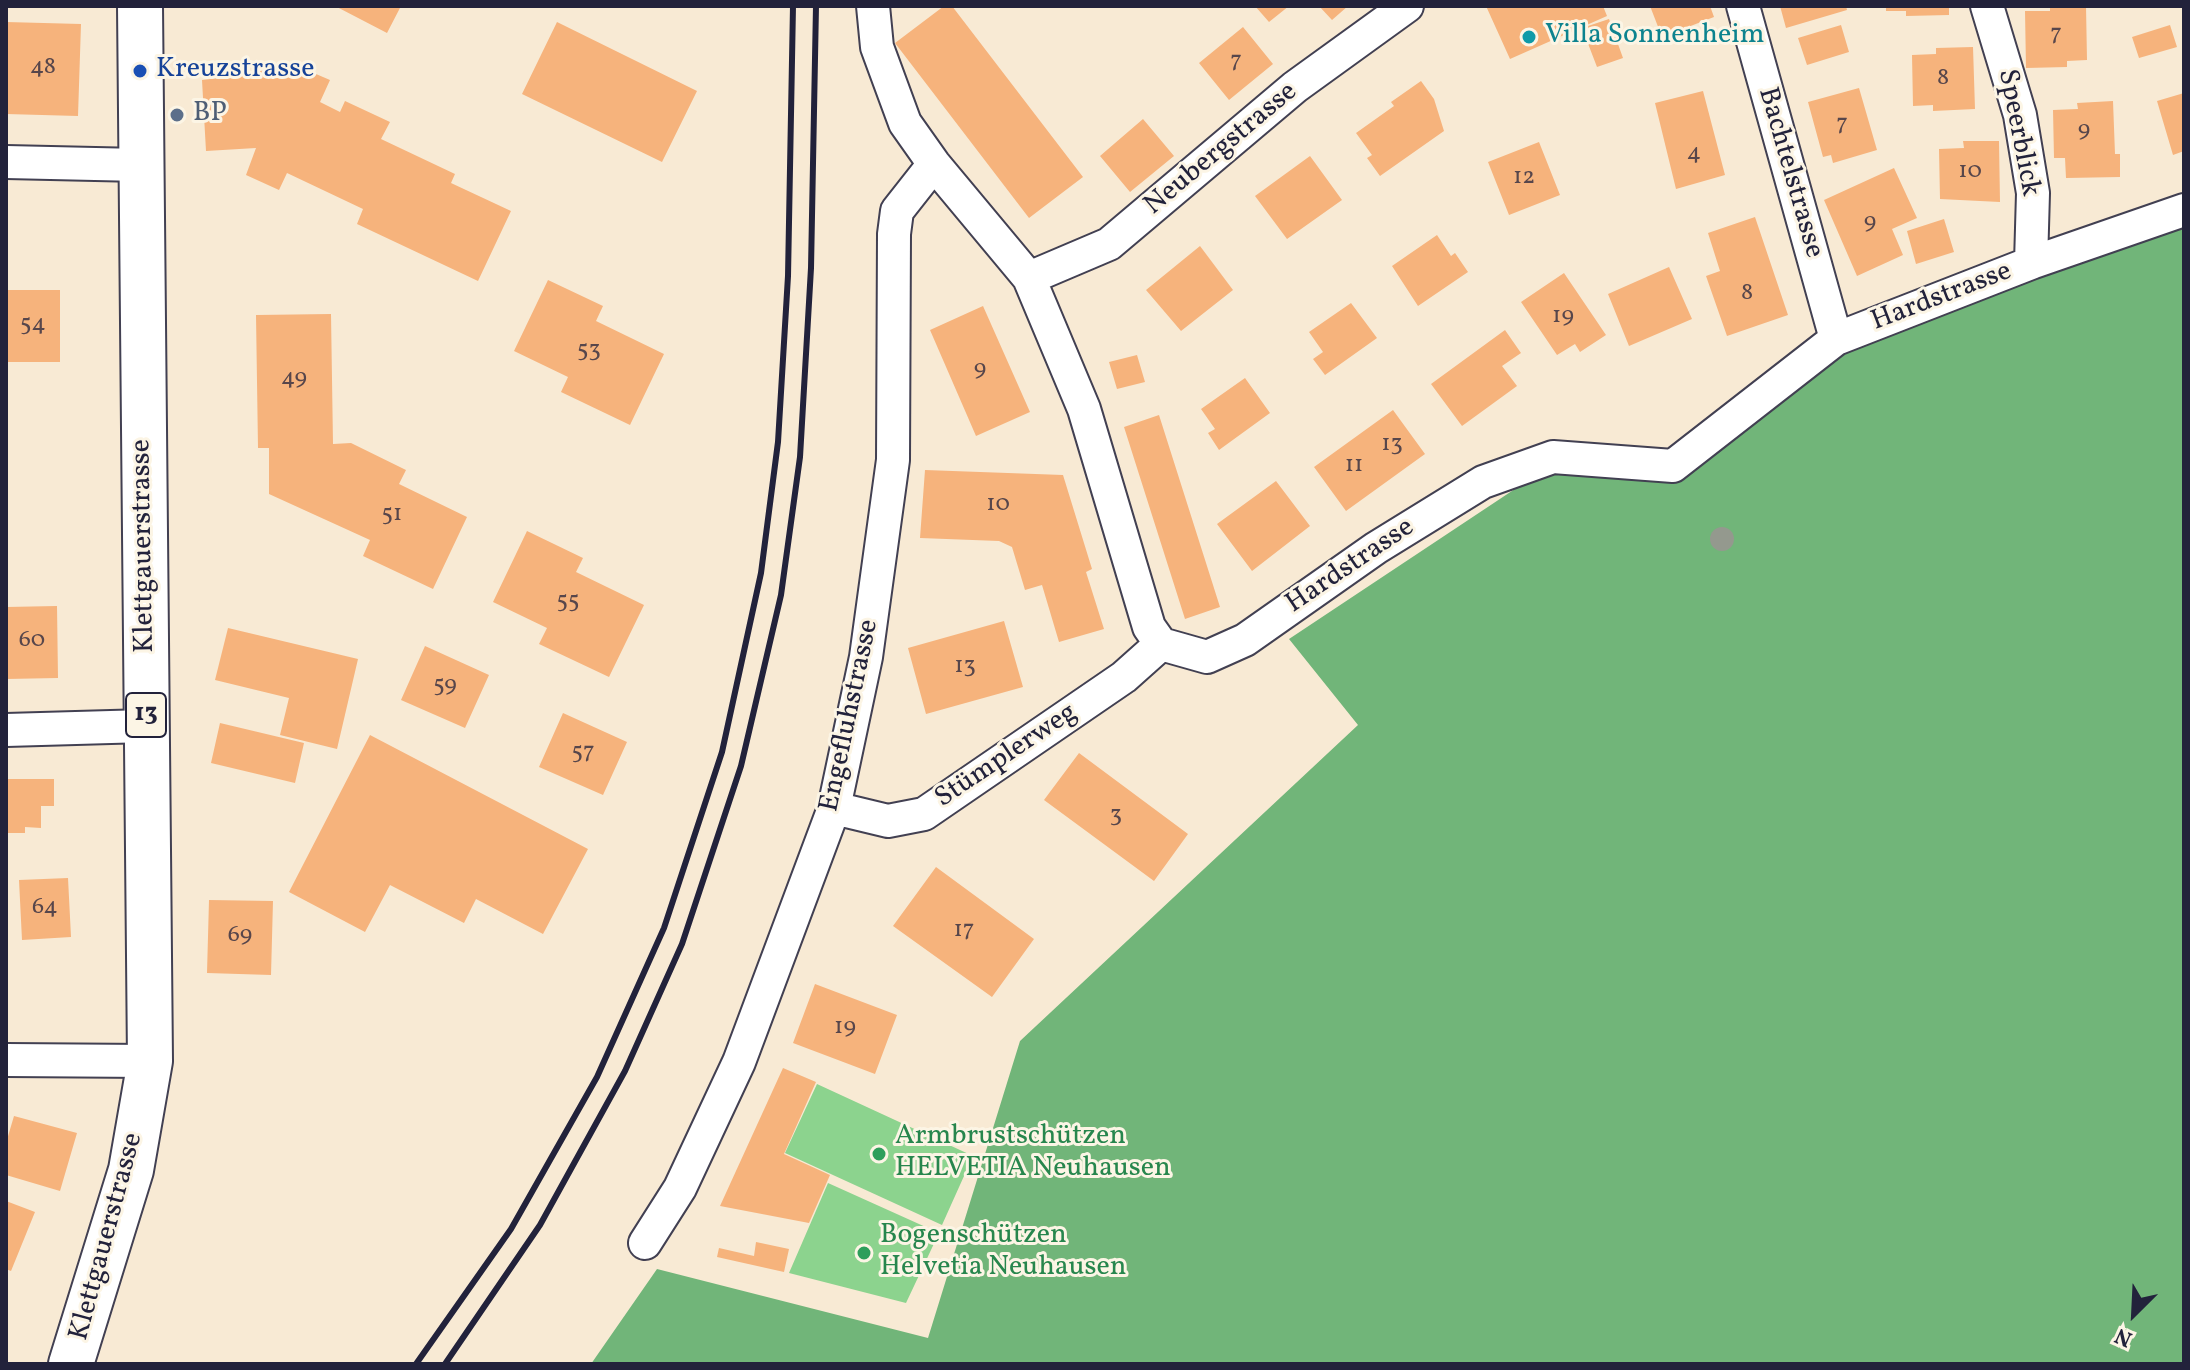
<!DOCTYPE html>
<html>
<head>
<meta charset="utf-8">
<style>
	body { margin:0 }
	#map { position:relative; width:2190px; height:1370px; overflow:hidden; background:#f8ead4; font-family:Vollkorn,serif }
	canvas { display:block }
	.frame { position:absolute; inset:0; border:8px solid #22223b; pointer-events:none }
	.north { position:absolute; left:2094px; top:1274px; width:80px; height:80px; -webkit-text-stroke:6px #fcf5e5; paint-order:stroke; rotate:204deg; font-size:22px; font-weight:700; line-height:32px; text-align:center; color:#22223b }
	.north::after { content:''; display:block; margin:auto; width:28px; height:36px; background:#22223b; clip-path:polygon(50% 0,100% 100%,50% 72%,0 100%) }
</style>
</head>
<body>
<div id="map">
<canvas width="2190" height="1370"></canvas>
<div class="frame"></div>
<div class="north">N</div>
</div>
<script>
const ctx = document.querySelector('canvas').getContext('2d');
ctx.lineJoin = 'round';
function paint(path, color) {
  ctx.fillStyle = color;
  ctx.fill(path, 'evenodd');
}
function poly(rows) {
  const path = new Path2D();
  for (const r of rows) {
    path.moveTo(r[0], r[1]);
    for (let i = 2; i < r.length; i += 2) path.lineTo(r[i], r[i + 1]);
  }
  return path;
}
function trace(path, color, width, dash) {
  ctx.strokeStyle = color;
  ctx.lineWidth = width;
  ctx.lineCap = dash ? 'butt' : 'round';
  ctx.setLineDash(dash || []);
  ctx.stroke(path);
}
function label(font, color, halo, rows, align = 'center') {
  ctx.font = font + ' Vollkorn,serif';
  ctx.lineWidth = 6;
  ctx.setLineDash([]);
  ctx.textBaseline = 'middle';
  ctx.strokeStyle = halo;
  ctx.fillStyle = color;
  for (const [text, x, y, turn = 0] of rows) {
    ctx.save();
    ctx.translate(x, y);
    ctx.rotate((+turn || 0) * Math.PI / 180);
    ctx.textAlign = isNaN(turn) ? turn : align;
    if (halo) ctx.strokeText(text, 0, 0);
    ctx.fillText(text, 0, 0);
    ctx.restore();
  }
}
const green = poly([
	[817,1084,973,1156,942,1225,785,1153],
	[828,1183,939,1233,906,1303,789,1273]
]);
const forest = poly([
	[2184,225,2184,1364,591,1364,657,1269,928,1338,1020,1041,1358,725,1289,639,1539,473,1705,448,1842,352,2118,245]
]);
const building = poly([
	[335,6,401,6,387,33],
	[944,6,952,6,1083,177,1029,218,895,43],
	[1255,6,1289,6,1269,22],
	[1319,6,1348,6,1332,20],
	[1486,6,1603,6,1607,16,1510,59],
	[1650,6,1710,6,1714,17,1662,37],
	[1780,6,1846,6,1847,10,1786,28],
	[1886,6,1949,6,1949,15,1906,16,1906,11,1886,11],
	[2050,6,2086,6,2087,60,2067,61,2067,67,2026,68,2025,11,2050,11],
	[1609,19,1623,58,1597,67,1582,28],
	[6,22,81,24,78,116,6,114],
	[557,22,697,91,662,162,522,94],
	[1841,25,1849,52,1807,65,1798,38],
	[2170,25,2177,47,2139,58,2132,37],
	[1243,27,1273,64,1229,100,1199,63],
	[1973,47,1975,109,1933,111,1933,105,1913,106,1912,55,1936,54,1936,48],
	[288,62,330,80,320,102,340,112,345,101,390,122,381,139,455,174,451,183,511,211,478,281,357,224,363,209,287,173,279,190,246,175,256,148,206,151,202,80,252,74],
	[1421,81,1434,99,1444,131,1380,176,1367,158,1372,155,1356,133,1394,106,1391,102],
	[1859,88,1877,150,1833,163,1831,155,1823,157,1808,102],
	[1703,91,1725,175,1676,189,1655,103],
	[2184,93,2184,151,2173,155,2157,101],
	[2113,101,2115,154,2120,154,2120,177,2066,178,2065,158,2054,158,2053,110,2078,109,2077,103],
	[1143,119,1174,156,1130,192,1100,156],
	[1963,141,1999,141,2000,202,1940,199,1939,149,1964,148],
	[1539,142,1560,195,1509,215,1488,162],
	[1310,156,1342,200,1287,239,1255,196],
	[1894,168,1917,218,1892,229,1903,255,1857,276,1824,200],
	[1755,217,1788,315,1727,336,1706,276,1720,271,1708,233],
	[1944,219,1954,252,1916,264,1907,231],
	[1437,235,1451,256,1455,253,1468,272,1418,306,1392,266],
	[1200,246,1233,290,1181,331,1146,290],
	[1669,267,1692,319,1629,346,1608,294],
	[1564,273,1606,335,1580,352,1575,344,1557,355,1521,302],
	[548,280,603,306,596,321,664,354,630,425,561,392,568,377,514,351],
	[6,290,60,290,60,362,6,362],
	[1351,303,1377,338,1325,375,1313,359,1323,352,1309,332],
	[983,306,1030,412,976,436,930,330],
	[331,314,333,444,351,443,406,470,399,484,467,517,433,589,363,556,370,540,269,494,269,448,258,448,256,315],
	[1505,330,1521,353,1502,366,1517,386,1462,426,1431,384],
	[1137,355,1145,382,1117,389,1109,362],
	[1245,378,1270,413,1219,450,1208,433,1215,429,1201,409],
	[1393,410,1425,454,1346,511,1314,467],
	[1159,415,1220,607,1185,619,1124,427],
	[925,470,1063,475,1092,569,1086,572,1104,629,1059,642,1042,585,1025,590,1012,547,999,541,920,538],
	[1276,481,1310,526,1252,571,1217,524],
	[527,531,583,558,576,572,644,605,609,677,539,644,547,628,493,602],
	[57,606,58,678,6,679,6,607],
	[1004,621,1023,687,926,714,908,648],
	[228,628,358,659,337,749,280,735,289,698,215,680],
	[425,646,489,675,465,728,401,700],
	[563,713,627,742,603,795,539,767],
	[220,723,304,743,295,783,211,763],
	[370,735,588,849,543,934,476,899,464,923,390,885,365,932,289,892],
	[1079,753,1188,834,1154,881,1044,800],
	[6,779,54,779,54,806,41,806,41,828,25,827,25,833,6,833],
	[936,867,1034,939,992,997,893,926],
	[68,878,71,937,22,940,19,880],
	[209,900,273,901,271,975,207,973],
	[815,984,897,1015,875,1074,793,1043],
	[783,1068,816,1082,784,1154,830,1175,809,1223,720,1206],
	[14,1116,77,1133,60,1191,6,1175,6,1143],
	[6,1201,35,1212,11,1271,6,1269],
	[756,1242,789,1249,784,1272,717,1257,719,1248,754,1256]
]);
const street = poly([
	[873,6,877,47,905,123,934,164,1029,278,1084,409,1149,627,1161,644,1207,657,1245,640,1376,548,1483,482,1553,457,1673,466,1836,339,2031,263,2184,210],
	[1743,6,1836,339],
	[1987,6,2020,115,2033,193,2031,263],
	[6,162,140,165],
	[1029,278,1109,244,1295,87,1407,6],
	[6,730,146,726],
	[834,808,888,821,924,814,1124,677,1161,644],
	[6,1060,150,1061],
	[645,1243,680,1188,739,1062,834,808,866,657,893,460,894,234,897,211,934,164]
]);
const primary = poly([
	[71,1364,131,1170,150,1061,140,6]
]);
const rail = poly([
	[416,1364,511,1229,597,1077,664,928,722,752,761,573,778,442,788,276,793,6],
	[445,1364,540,1225,625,1071,682,944,741,766,781,595,800,457,811,268,816,6]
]);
const trees = [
	[1722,539]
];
const markers = [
	[1529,37,8,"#0f9aa8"],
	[140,71,8,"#1a4fb4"],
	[177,115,8,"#5c6f8a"],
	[879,1154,8,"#2e9e5b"],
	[864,1253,8,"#2e9e5b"]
];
const numberNames = [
	["7",2056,36],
	["7",1236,63],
	["48",43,69],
	["8",1943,80],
	["7",1842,126],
	["9",2084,132],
	["4",1694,155],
	["10",1970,173],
	["12",1524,179],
	["9",1870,224],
	["8",1747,295],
	["19",1563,318],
	["54",33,326],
	["53",589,352],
	["9",980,371],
	["49",294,380],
	["13",1392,446],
	["11",1354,467],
	["10",998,506],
	["51",392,516],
	["55",568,603],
	["60",32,642],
	["13",965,668],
	["59",445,687],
	["57",583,754],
	["3",1116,817],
	["64",45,909],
	["17",964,932],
	["69",240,937],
	["19",845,1029]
];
const shields = [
	[146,715,40]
];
const shieldNames = [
	["13",146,715]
];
const cultureNames = [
	["Villa Sonnenheim",1545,37]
];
const transitNames = [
	["Kreuzstrasse",156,71]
];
const serviceNames = [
	["BP",193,115]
];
const streetNames = [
	["Speerblick",2017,133,79],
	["Neubergstrasse",1222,150,-40],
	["Bachtelstrasse",1789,173,74],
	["Hardstrasse",1942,298,-21],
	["Klettgauerstrasse",145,546,-91],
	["Hardstrasse",1351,567,-34],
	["Engefluhstrasse",851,716,-78],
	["Stümplerweg",1007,757,-34],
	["Klettgauerstrasse",108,1237,-75]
];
const leisureNames = [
	["Armbrustschützen",895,1138],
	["HELVETIA Neuhausen",895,1170],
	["Bogenschützen",880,1237],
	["Helvetia Neuhausen",880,1269]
];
paint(green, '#8cd38e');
paint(forest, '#71b579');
paint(building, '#f6b37c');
trace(street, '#424052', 36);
trace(primary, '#424052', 48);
trace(street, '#fff', 32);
trace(primary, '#fff', 44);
trace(rail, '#22223b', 6);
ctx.fillStyle = '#94998e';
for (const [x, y] of trees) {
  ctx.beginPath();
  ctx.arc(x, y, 12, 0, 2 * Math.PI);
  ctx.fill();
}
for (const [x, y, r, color] of markers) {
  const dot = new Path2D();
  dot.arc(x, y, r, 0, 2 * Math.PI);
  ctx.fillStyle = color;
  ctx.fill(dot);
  trace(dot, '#fcf5e5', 3);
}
label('24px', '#57464b', null, numberNames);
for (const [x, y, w] of shields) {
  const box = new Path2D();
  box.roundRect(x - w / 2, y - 22, w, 44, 6);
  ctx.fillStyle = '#fcf5e5';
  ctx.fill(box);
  trace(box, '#22223b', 2);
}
label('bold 26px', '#22223b', null, shieldNames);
label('28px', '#0d838f', '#fcf5e5', cultureNames, 'left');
label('28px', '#164399', '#fcf5e5', transitNames, 'left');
label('28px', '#4e5e75', '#fcf5e5', serviceNames, 'left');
label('28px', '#22223b', '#fcf5e5', streetNames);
label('28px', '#27864d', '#fcf5e5', leisureNames, 'left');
</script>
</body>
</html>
